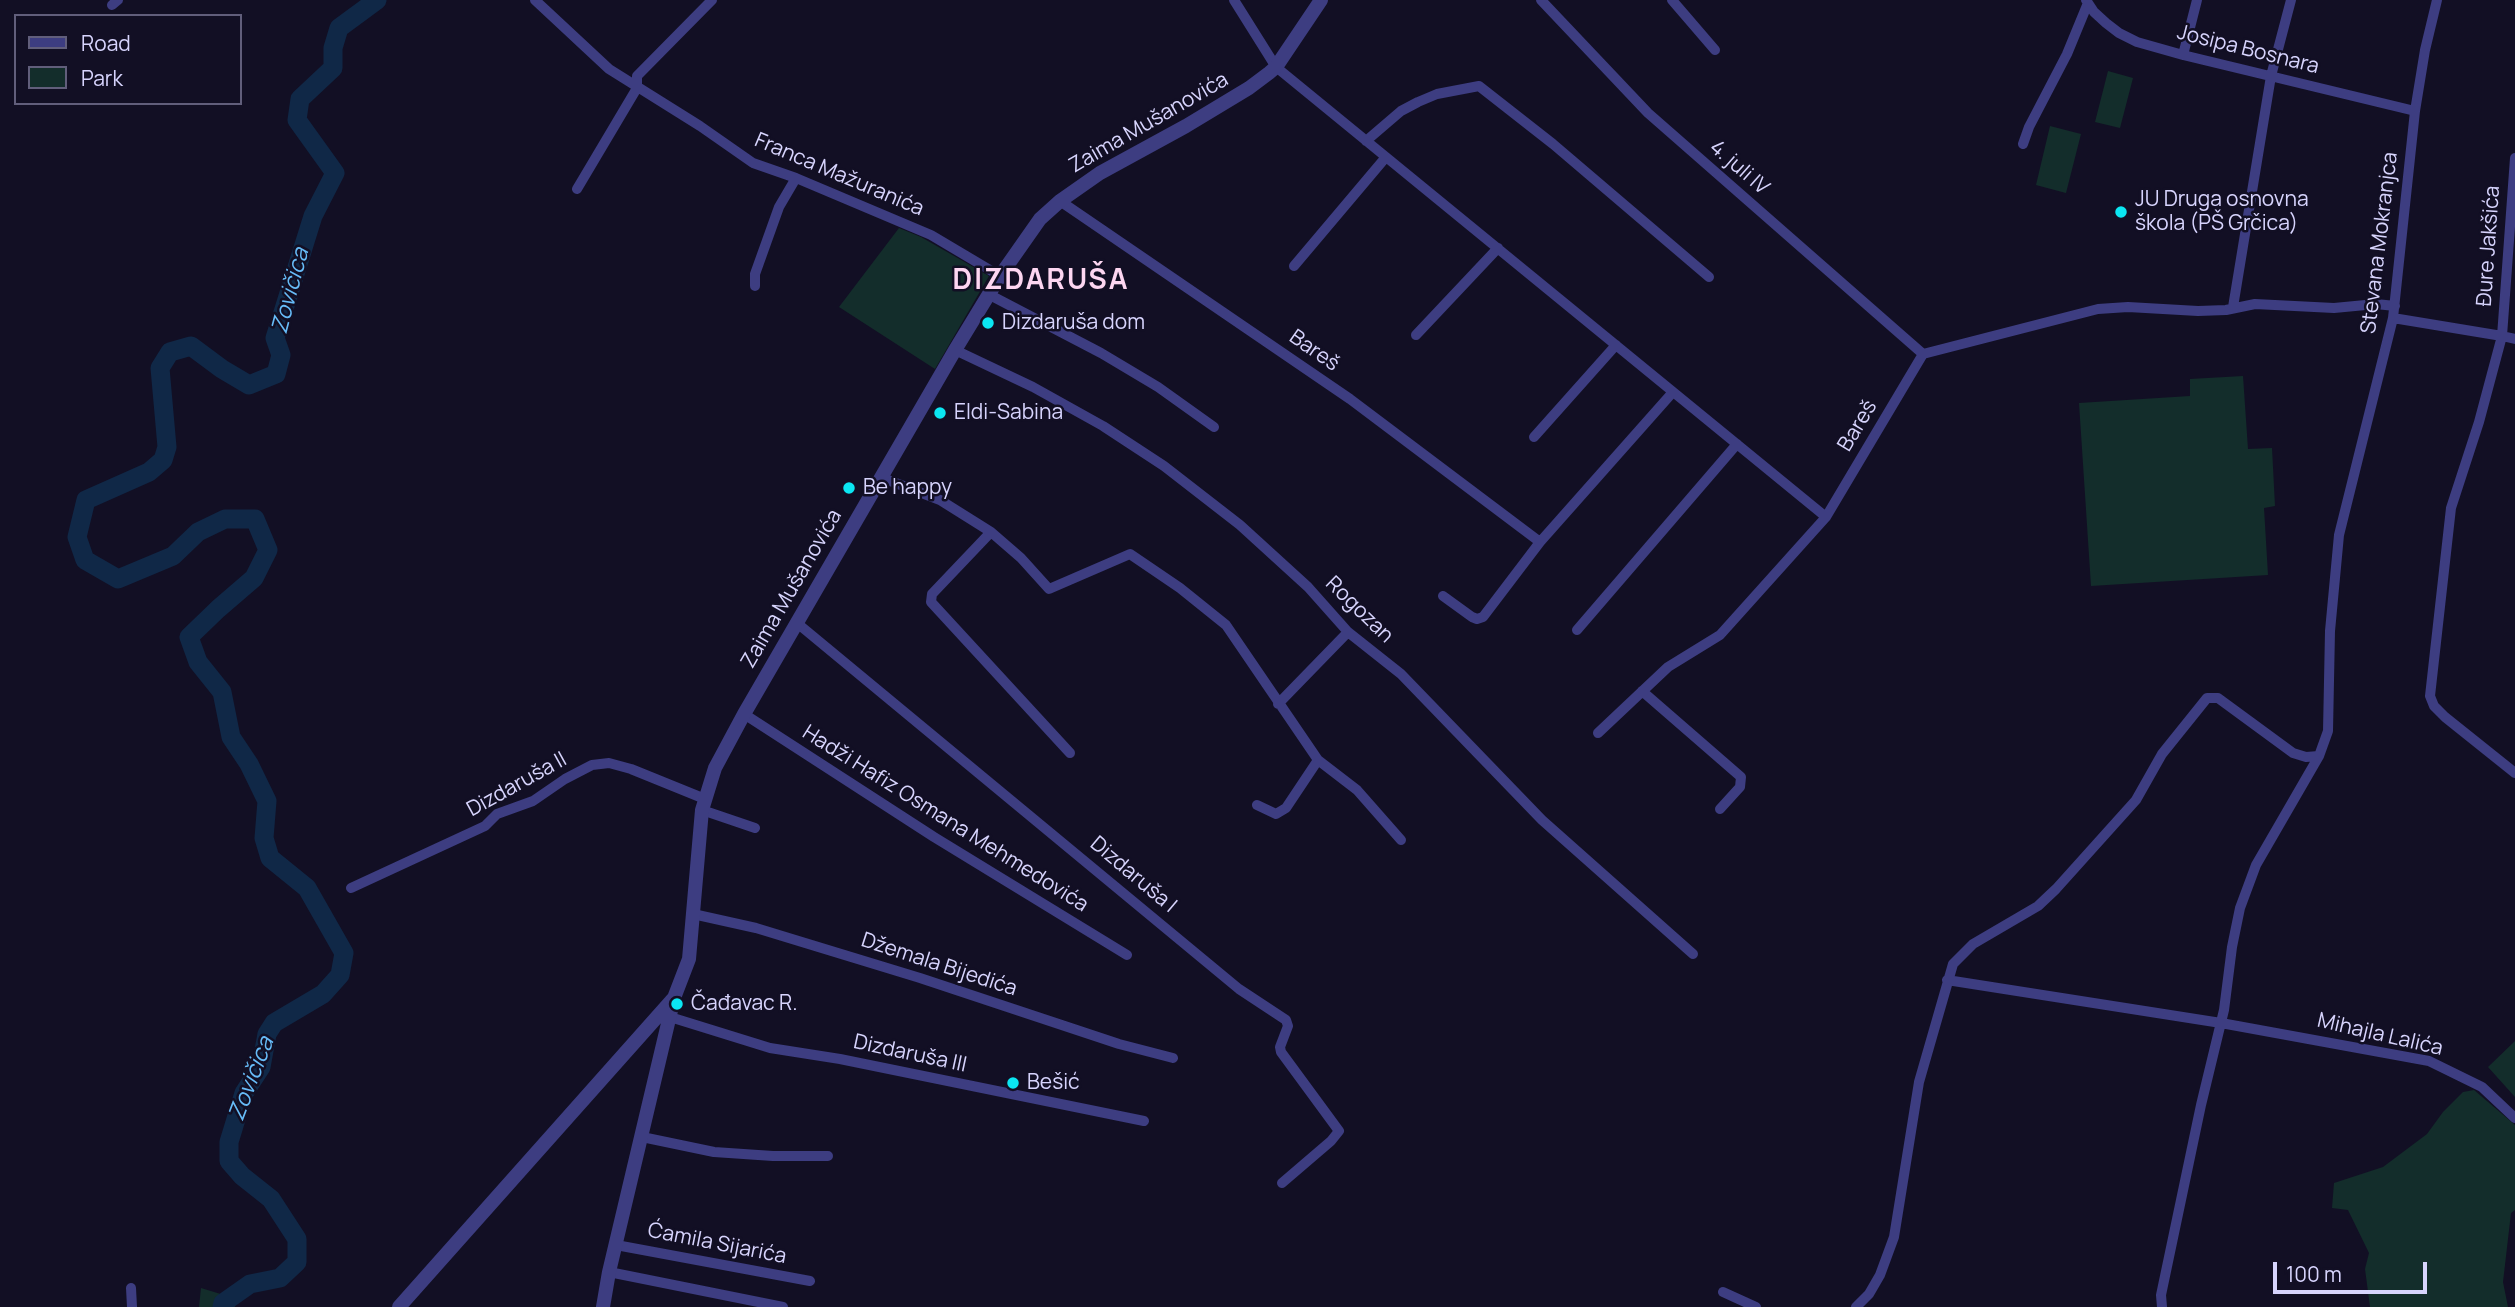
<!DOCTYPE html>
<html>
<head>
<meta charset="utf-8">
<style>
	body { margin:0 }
	#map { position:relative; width:2515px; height:1307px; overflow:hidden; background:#120f24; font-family:Manrope,sans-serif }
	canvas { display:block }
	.legend { position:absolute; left:14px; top:14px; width:228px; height:91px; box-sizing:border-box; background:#120f24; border:2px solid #615e7b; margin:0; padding:9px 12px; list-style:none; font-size:21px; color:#d7d4fd }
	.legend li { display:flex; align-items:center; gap:14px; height:35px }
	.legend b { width:35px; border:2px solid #615e7b }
	.scale { position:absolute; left:2273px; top:1262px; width:154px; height:32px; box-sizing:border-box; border:4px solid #d7d4fd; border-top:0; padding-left:9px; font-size:21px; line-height:24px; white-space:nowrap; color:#d7d4fd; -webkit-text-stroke:5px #120f24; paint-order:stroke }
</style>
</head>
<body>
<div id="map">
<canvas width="2515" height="1307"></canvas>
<ul class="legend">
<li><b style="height:9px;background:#3d3d81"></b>Road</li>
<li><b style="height:19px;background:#132d2b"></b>Park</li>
</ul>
<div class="scale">100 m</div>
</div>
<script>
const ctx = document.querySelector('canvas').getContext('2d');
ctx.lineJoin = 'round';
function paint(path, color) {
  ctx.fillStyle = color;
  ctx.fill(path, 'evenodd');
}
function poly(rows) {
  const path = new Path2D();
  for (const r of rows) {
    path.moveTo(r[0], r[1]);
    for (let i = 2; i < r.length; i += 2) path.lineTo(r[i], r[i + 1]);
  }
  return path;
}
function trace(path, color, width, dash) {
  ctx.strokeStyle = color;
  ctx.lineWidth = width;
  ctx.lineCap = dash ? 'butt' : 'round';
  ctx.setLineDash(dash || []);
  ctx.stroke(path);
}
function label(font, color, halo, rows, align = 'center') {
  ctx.font = font + ' Manrope,sans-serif';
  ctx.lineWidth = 5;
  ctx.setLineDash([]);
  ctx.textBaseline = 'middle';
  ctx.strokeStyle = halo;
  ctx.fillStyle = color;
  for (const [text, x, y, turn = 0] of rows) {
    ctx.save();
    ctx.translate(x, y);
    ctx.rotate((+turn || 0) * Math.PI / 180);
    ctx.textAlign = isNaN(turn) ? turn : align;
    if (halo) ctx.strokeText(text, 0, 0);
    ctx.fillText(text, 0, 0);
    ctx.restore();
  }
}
const green = poly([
	[2108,71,2133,78,2120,128,2095,122],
	[2050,126,2081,134,2066,193,2036,185],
	[899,228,921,237,989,276,935,369,839,307],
	[2243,376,2248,449,2272,448,2275,506,2264,508,2268,575,2091,586,2079,403,2190,396,2190,379],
	[2515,1041,2515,1097,2488,1067],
	[2474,1090,2515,1125,2515,1210,2511,1213,2503,1282,2508,1307,2370,1307,2365,1269,2369,1253,2348,1210,2332,1208,2334,1183,2383,1167,2427,1134,2443,1112,2463,1092],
	[201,1288,237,1299,235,1307,199,1307]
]);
const river = poly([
	[222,1307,223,1303,250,1284,280,1278,297,1262,297,1239,271,1199,242,1176,229,1161,229,1142,244,1093,261,1067,267,1034,274,1023,323,994,340,975,344,953,307,888,270,858,264,838,267,801,249,764,231,737,222,692,198,662,189,637,218,609,254,578,268,550,255,519,225,519,198,532,173,556,118,579,85,560,77,537,86,500,149,472,163,460,167,447,160,368,170,352,191,346,222,369,249,385,276,374,281,355,275,338,313,216,335,173,297,120,300,99,333,68,333,48,339,28,377,0]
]);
const minor = poly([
	[535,0,609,69,700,126,753,163,796,178,931,235,1000,276],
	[1234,0,1276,67,1826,517],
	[1541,0,1648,113,1923,354],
	[1672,0,1715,50],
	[2086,0,2094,12,2106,23,2119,33,2137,42,2183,55,2415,111],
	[112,5,118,0],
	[2183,55,2197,0],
	[1366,141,1401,111,1418,102,1437,94,1479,86,1553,144,1709,277],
	[2023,144,2029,127,2067,54,2088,3],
	[2515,158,2502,336,2515,339],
	[577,189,637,88,637,76,712,0],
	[1060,201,1350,399,1540,542,1673,392],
	[1294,266,1386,157],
	[755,286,755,274,779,207,796,178],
	[988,294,1101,353,1158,387,1214,427],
	[2233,307,2271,76,2291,0],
	[2393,318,2502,336,2479,422,2451,508,2430,696,2434,706,2445,717,2515,773],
	[1416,335,1498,248],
	[955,350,1033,387,1103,426,1164,466,1240,525,1308,587,1348,632,1401,674,1542,820,1693,954],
	[1923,354,2098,309,2128,307,2198,311,2226,310,2255,304,2334,308,2376,304,2395,306],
	[1534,437,1616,345],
	[880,477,940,500,991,532,1021,558,1049,589,1130,554,1180,588,1226,625,1318,760,1357,790,1401,840],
	[991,532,932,594,931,602,1070,753],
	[1443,596,1472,617,1477,619,1483,617,1540,542],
	[797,623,1239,989,1286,1020,1288,1026,1280,1047,1281,1052,1339,1131,1331,1141,1282,1183],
	[1577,630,1737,444],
	[1642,691,1741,777,1740,787,1720,809],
	[1278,704,1348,632],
	[744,714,934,837,1127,955],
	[1598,733,1668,667,1720,635,1826,517,1923,354],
	[1257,805,1276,814,1286,808,1318,760],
	[702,810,755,828],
	[351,888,485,826,497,814,533,801,565,779,592,765,609,763,631,769,705,799],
	[693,914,756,928,920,978,1119,1044,1173,1058],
	[1947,980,2221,1023,2429,1061,2482,1087,2515,1118],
	[670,1017,770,1048,840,1059,1144,1121],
	[642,1137,714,1152,773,1156,828,1156],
	[616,1245,810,1281],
	[609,1272,783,1307],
	[131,1288,132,1307],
	[1723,1292,1756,1307],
	[1856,1307,1869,1294,1880,1275,1894,1237,1919,1082,1953,964,1973,944,2038,906,2056,889,2136,800,2162,754,2207,698,2218,698,2293,753,2306,757,2319,756],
	[2162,1307,2161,1295,2201,1105,2224,1010,2232,947,2240,908,2256,865,2319,756,2328,731,2330,631,2339,535,2393,318,2415,111,2425,50,2437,0]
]);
const tertiary = poly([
	[399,1307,673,999],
	[603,1307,609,1272,674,998,689,959,702,810,715,768,744,714,955,350,1000,276,1040,219,1060,201,1100,173,1186,126,1249,88,1269,73,1276,67,1321,0]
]);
const markers = [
	[2121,212,7,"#0be6f2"],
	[988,323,7,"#0be6f2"],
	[940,413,7,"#0be6f2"],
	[849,488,7,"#0be6f2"],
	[677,1004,7,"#0be6f2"],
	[1013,1083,7,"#0be6f2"]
];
const streetNames = [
	["Josipa Bosnara",2248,50,14],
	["Zaima Mušanovića",1149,123,-30],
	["4. juli IV",1739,168,41],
	["Franca Mažuranića",839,175,23],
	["Stevana Mokranjca",2380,243,-83],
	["Đure Jakšića",2489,246,-86],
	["Bareš",1314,351,35],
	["Bareš",1858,426,-59],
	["Zaima Mušanovića",792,589,-60],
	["Rogozan",1359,610,44],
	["Dizdaruša II",517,785,-29],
	["Hadži Hafiz Osmana Mehmedovića",945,819,32],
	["Dizdaruša I",1133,875,40],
	["Džemala Bijedića",939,965,18],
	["Mihajla Lalića",2380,1035,13],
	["Dizdaruša III",910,1054,12],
	["Ćamila Sijarića",717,1244,11]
];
const poiNames = [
	["JU Druga osnovna",2135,200],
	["škola (PŠ Grčica)",2135,224],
	["Dizdaruša dom",1002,323],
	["Eldi-Sabina",954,413],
	["Be happy",863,488],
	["Čađavac R.",691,1004],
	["Bešić",1027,1083]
];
const waterNames = [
	["Zovičica",291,291,-75],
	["Zovičica",252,1079,-69]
];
const districtNames = [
	["DIZDARUŠA",1041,281]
];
paint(green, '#132d2b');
trace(river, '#102847', 19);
trace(minor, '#3d3d81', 10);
trace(tertiary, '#3d3d81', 14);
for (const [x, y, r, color] of markers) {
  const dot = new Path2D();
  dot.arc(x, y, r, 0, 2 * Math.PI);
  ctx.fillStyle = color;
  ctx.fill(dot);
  trace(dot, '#120f24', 2.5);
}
label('21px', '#d7d4fd', '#120f24', streetNames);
label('21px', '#d7d4fd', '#120f24', poiNames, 'left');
label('italic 23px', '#67bcf8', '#120f24', waterNames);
ctx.letterSpacing = '2px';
label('bold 28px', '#fdd6f1', '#120f24', districtNames);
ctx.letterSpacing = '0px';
</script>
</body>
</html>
